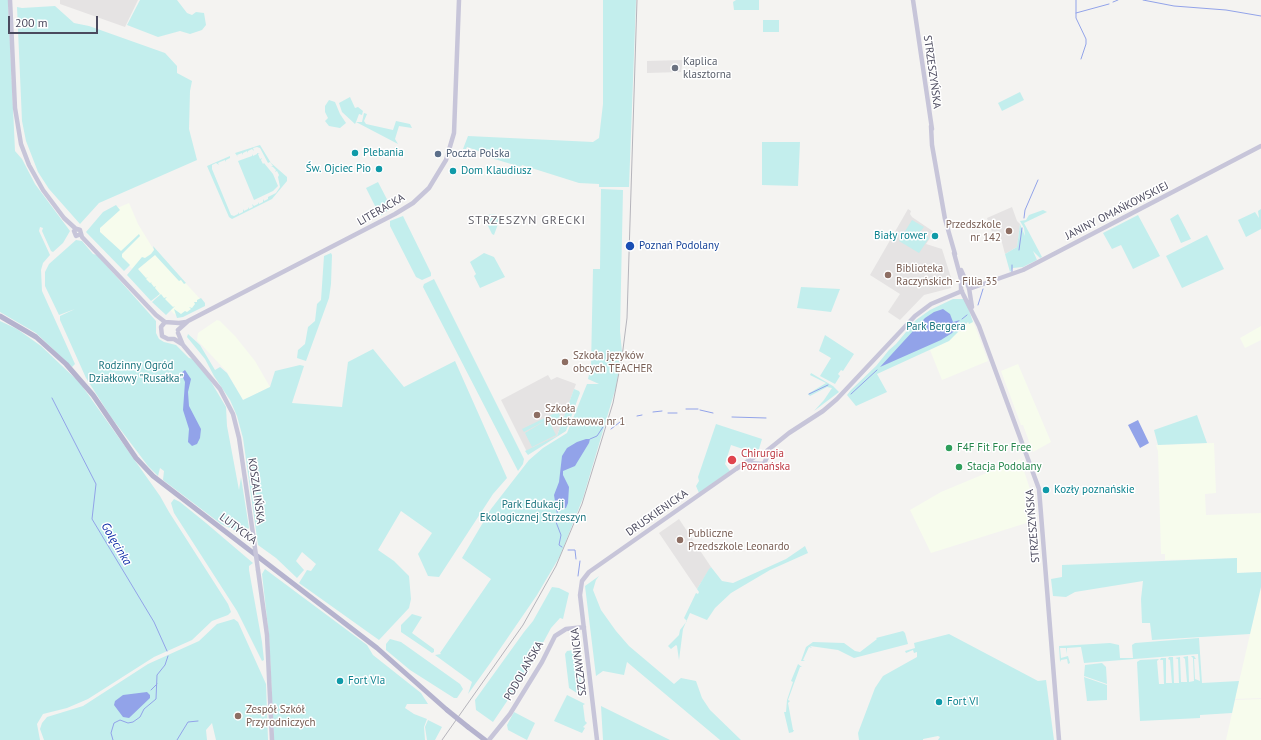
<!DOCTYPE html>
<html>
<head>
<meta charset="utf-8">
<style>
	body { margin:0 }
	#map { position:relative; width:1261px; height:740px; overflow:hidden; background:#f4f3f1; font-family:"PT Sans",sans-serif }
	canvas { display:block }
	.scale { position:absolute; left:8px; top:16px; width:90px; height:18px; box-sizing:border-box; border:2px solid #4b4a5e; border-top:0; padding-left:5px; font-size:12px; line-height:14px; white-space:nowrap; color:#4b4a5e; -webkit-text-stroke:3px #fff; paint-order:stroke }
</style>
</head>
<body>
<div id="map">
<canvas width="1261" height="740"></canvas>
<div class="scale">200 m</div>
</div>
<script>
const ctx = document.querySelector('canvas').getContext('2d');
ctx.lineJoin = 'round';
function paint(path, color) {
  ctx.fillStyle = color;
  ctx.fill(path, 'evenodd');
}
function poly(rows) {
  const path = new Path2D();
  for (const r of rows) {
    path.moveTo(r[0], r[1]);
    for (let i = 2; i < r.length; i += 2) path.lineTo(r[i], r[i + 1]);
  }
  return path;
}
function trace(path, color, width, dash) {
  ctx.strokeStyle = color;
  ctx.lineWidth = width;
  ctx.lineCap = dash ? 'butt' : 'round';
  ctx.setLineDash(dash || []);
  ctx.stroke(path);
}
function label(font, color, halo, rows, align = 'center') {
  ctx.font = font + ' "PT Sans",sans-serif';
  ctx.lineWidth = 3;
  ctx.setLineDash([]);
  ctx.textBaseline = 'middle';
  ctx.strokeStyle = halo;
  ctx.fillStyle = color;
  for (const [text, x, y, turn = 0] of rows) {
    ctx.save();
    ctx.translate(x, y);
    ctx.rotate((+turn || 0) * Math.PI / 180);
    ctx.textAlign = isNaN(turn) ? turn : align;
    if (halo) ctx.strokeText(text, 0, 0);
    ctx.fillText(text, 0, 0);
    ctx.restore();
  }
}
const commercial = poly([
	[129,203,138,224,152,247,203,302,202,305,181,316,174,314,97,231,115,209],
	[217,320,220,321,235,336,255,361,270,387,243,400,227,372,197,340,198,333],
	[968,321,973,321,988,361,942,380,930,350,949,341],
	[1261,326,1261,340,1245,348,1240,338],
	[1018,364,1051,442,1033,452,1023,425,1021,425,1001,371],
	[1214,443,1216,493,1205,494,1206,515,1261,513,1261,572,1237,573,1237,558,1165,560,1165,554,1161,554,1158,451,1156,445],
	[1020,459,1034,501,1036,520,931,553,910,510,941,492],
	[1261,588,1261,698,1235,699,1258,600],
	[1261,699,1261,740,1226,740,1235,700]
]);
const education = poly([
	[60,0,138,0,125,27,60,4],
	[683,60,681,72,647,73,647,61],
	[1012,207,1017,221,1020,224,1017,247,1005,254,999,231,992,232,987,218],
	[908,209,911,211,910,214,912,217,934,232,926,244,942,249,953,284,951,288,924,295,900,320,888,312,900,294,870,275],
	[548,375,551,380,557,377,576,384,557,436,527,452,501,400],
	[679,519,711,567,697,589,659,533]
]);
const green = poly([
	[0,0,8,0,15,151,22,159,35,184,70,231,63,243,53,252,51,251,42,231,43,228,40,227,39,231,50,255,43,263,41,270,42,291,75,364,72,367,36,333,0,312],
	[140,0,177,0,187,13,192,15,196,12,204,13,206,25,202,30,190,34,180,31,158,37,127,25],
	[603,0,636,0,629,187,599,187,599,184,579,183,522,165,521,167,491,158,489,158,490,155,467,147,466,149,463,149,468,136,593,142,599,138,603,104],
	[736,0,759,0,759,10,734,10,733,2],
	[55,6,74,23,89,26,165,53,177,66,177,73,192,81,190,91,189,129,197,160,99,203,80,224,49,189,38,172,26,141,22,121,17,7,22,8],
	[763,20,779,20,779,32,763,32],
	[1020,92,1024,100,1002,111,998,103],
	[350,97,355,108,358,107,363,111,362,115,359,114,356,122,362,122,364,113,367,114,364,121,366,124,393,130,396,121,410,124,412,128,399,126,395,139,398,144,356,122,355,124,342,112,339,103],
	[329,100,335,102,340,114,346,123,340,128,329,126,325,121,328,118,325,112,325,106],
	[762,142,800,142,798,186,762,185],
	[260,145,271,163,287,177,287,181,272,199,232,219,229,217,207,166,230,156,230,158,226,160,226,162,225,160,220,162,221,164,220,162,218,163,219,165,216,163,212,165,212,169,231,215,234,216,238,214,238,212,239,214,243,212,243,209,244,211,248,209,248,207,249,209,253,207,252,204,254,206,258,204,258,202,259,204,263,202,263,199,264,201,268,199,268,197,276,193,280,187,278,177,279,175,277,171,275,172,276,170,273,167,271,167,273,166,270,162,268,163,260,148,257,147,253,148,254,151,252,149,248,151,248,153,247,151,243,153,243,155,242,153,237,155,238,157,235,153],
	[257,153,260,154,258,154,260,159,262,158,261,160,263,164,264,163,273,174,278,186,273,191,254,200,238,161,252,156,252,154,253,156,257,154],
	[378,182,392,209,385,212,382,205,380,205,384,214,380,216,366,188],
	[601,189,623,190,620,331,622,352,616,387,583,498,560,556,537,595,491,662,468,694,472,682,435,655,441,654,440,653,491,579,462,558,491,509,529,460,543,448,567,433,587,384,599,384,588,379,591,366,593,269,600,269],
	[116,205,120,210,100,228,100,232,121,251,139,234,140,236,122,254,122,257,130,265,124,271,86,232,103,212],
	[1261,209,1261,229,1246,237,1238,220,1255,212,1259,218,1258,211],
	[1043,210,1047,212,1024,223,1042,257,1040,258,1033,251,1037,260,1023,267,1013,268,1010,272,1005,254,1017,247,1020,224,1025,236,1024,228,1020,221,1026,220,1029,215],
	[493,214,501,216,494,235,492,234,483,216],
	[1178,214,1191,239,1181,243,1170,219],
	[1138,215,1160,256,1133,269,1121,245,1112,249,1103,233],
	[403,216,431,273,431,276,422,280,416,277,390,226,390,221],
	[912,220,924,227,920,232,929,238,919,253,899,241],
	[1207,235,1224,269,1182,288,1166,256],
	[76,240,82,241,93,254,97,255,156,321,156,333,159,339,164,342,176,345,189,358,193,359,207,375,226,407,227,426,239,490,241,477,249,528,241,533,221,524,163,480,164,471,160,468,158,476,148,466,111,417,86,378,60,320,60,316,75,309,59,315,45,286,45,272,49,264],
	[153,246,186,283,184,284,181,280,179,281,155,255,138,269,146,278,148,277,146,279,150,283,152,282,151,283,154,287,156,286,155,288,160,294,151,301,127,275,142,257,145,258,151,254,154,250],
	[331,253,332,255,331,284,329,298,306,361,297,358,298,350,305,344,308,327,315,321,317,304,321,300,324,256],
	[484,253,494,257,505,277,480,288,474,276,476,274,470,262],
	[434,279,524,459,523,464,518,471,423,287,424,284],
	[801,287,840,289,831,312,797,308],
	[161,294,164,298,167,297,165,299,169,303,171,302,169,303,173,307,175,306,166,315,152,302],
	[201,298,205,303,205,306,183,317,177,318,174,309,181,314,185,311,187,312,191,309,189,307,192,308,195,304,194,302,197,302,197,300],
	[953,299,965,299,973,322,969,324,968,322,949,341,877,374,887,392,856,406,847,395,851,390,876,366,889,350,896,344,916,320,930,310],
	[0,321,17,329,41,346,80,383,160,496,169,512,228,604,231,612,228,615,212,621,192,640,154,657,88,699,67,708,43,714,37,724,40,740,0,740],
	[188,334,200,345,215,370,220,367,227,373,243,400,270,387,275,371,300,365,304,366,292,403,342,407,348,362,373,349,404,387,455,361,507,478,493,494,439,577,428,576,418,554,432,533,401,511,378,550,394,561,409,576,411,599,409,608,379,640,299,583,307,570,311,571,316,564,302,552,296,561,304,570,297,578,276,558,258,545,243,438,237,416,230,400,214,376,205,359,187,337],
	[825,335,854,354,843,371,841,370,838,374,840,376,835,384,820,376,831,358,819,351],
	[811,373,833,386,839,392,814,411,824,400,832,388,827,387,810,396,808,394,826,383,810,375],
	[574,389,579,391,580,393,566,431,528,455,525,451,557,436],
	[561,410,562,412,559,414,562,420,551,425,556,435,532,447,525,433,548,419,524,432,522,429],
	[1197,415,1207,443,1158,445,1154,430],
	[716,424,762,439,759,449,746,459,745,457,746,450,731,445,725,464,730,471,699,493,696,486,699,481,698,477],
	[174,499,180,502,206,523,253,563,249,566,249,570,262,642,264,660,262,661,237,611,174,513,171,503],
	[805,546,808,553,770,570,731,593,715,608,707,620,690,613,683,629,679,660,677,646,676,645,671,649,668,646,679,635,680,630,687,621,684,618,696,593,698,594,699,592,697,589,709,569,711,567,722,581,733,583,786,559],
	[1237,558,1237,573,1261,572,1261,587,1250,634,1152,640,1150,623,1142,623,1141,599,1143,581,1075,592,1066,597,1053,596,1051,579,1062,577,1062,565],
	[265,569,367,645,373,655,421,693,428,704,407,704,405,708,414,714,427,719,424,727,425,740,274,740,269,636,262,574],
	[599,576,596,580,593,590,601,610,616,631,629,646,674,684,681,678,696,681,702,698,710,710,741,740,720,740,627,662,624,675,603,671,596,676,585,586],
	[552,587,559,588,569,593,563,619,560,618,551,628,530,667,493,722,476,710,475,700,524,632,533,621],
	[412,614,422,617,412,633,434,649,434,652,432,653,401,632,401,625],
	[234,619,238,622,266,684,268,740,216,740,212,723,206,730,207,740,44,740,40,729,42,723,47,717,83,706,148,664,199,641,217,624],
	[903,631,905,633,908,644,854,658,838,650,810,646,812,648,809,647,803,660,805,661,801,661,806,647,813,642,844,643,855,651,860,652,877,639,876,638],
	[949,634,1038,681,1046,680,1054,740,938,740,940,737,938,736,923,739,923,740,859,740,858,733,875,688,883,676,917,657,917,652,914,653,913,650,906,653,905,651,915,648,914,643],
	[1199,638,1202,683,1239,681,1232,713,1200,715,1200,718,1140,721,1137,662,1140,660,1159,659,1157,661,1159,684,1164,684,1163,660,1160,660,1161,658,1166,658,1166,683,1172,683,1170,660,1168,659,1169,657,1173,657,1174,683,1179,683,1178,659,1175,658,1180,657,1181,682,1187,682,1185,659,1183,657,1188,656,1189,682,1194,681,1193,658,1191,656,1194,656,1196,659,1194,659,1195,679,1200,681,1198,654,1084,663,1081,647,1067,648,1067,654,1066,648,1060,648,1061,658,1068,656,1070,663,1068,664,1067,659,1061,660,1060,662,1059,646,1110,643,1119,645,1120,658,1133,658,1132,645,1135,643],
	[390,639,401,642,460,684,463,689,457,698,454,698,410,670,386,650,386,644],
	[574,650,578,653,582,692,580,695,569,688,565,654,567,651],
	[1102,663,1106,667,1107,684,1084,676,1085,665],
	[798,664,802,667,800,667,788,700,790,701,788,703,793,730,794,730,793,732,789,733,784,712,786,712,787,700,793,682,791,681],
	[1084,677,1107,685,1107,700,1087,701],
	[567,695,585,704,583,705,585,721,587,723,583,727,585,728,582,733,554,721],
	[601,706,670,740,603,740],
	[514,712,535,723,527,740,508,730,507,725],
	[428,720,442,727,435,740,427,740,425,727]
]);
const water = poly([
	[943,309,950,314,953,322,960,320,956,324,956,329,952,333,941,340,880,367,925,318,934,312],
	[185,370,191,379,188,392,189,406,201,429,200,438,197,444,192,446,188,442,189,429,183,410,185,382,181,373],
	[1138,420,1149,443,1140,448,1128,425],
	[586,439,590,439,589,443,578,461,575,466,563,471,563,475,569,487,568,503,566,508,559,509,557,514,554,495,559,482,562,456,567,448,577,442],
	[147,692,150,695,150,698,129,718,123,717,114,705,115,701,123,695]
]);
const stream = poly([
	[1076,0,1076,18,1086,39,1086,44,1081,59],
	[1143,0,1174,6,1226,10,1261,16],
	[1113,2,1118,0],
	[1076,13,1109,4],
	[1024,218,1025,210,1038,180],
	[1019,250,1022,228],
	[1012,265,1012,272],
	[978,305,983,289],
	[962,319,967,315],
	[809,394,828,385],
	[851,394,877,370],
	[52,398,96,484,92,519,154,622,167,651],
	[686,409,698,409],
	[700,410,713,413],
	[653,412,662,411],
	[668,413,677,413],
	[637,416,642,415],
	[732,417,766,418],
	[611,429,620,422],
	[590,439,597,436,603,427],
	[556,516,556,522,561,535,559,545,562,547],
	[568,550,575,550,576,559],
	[578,576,580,561],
	[151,690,157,684],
	[113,740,111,733,114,723,120,720,128,723,133,722,140,717,144,709,156,699,157,675,165,665,168,656],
	[177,740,188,722,198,721]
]);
const secondary = poly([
	[10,0,15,108,21,144,29,165,43,190,64,218,76,229],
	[913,0,932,129],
	[931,126,932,145,945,219,955,254],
	[81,234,76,236,74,231,77,229,80,230,82,237,156,315,165,322],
	[954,253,961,279,961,290,979,326,1039,489,1059,740],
	[961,270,969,288,972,307],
	[969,289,1023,270,1261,146],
	[178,330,188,321,395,214,413,203,429,188,446,160,454,133,459,0],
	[178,333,183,345,220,389,233,414,239,438,253,534],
	[182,344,174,339,168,339,162,336,161,327,165,322,179,323,186,322],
	[763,454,789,433,823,411,837,399,915,316,931,304,962,291],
	[750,463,764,464,767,457],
	[258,570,267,635,272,740],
	[489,740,510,714,542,662,555,636,566,629,584,627],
	[597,740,580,595,582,581,589,572,736,469,759,454,764,455,766,458]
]);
const primary = poly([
	[0,316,36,337,66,364,93,395,136,458,153,476,377,648,447,710],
	[468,727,485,740]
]);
const rail = poly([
	[442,740,523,625,556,566,582,504,613,403,622,357,627,318,637,0]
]);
const secondaryBridge = poly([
	[253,534,258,570]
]);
const primaryBridge = poly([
	[447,710,468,727]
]);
const markers = [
	[675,68,4,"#6b7280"],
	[355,153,4,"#0f9aa8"],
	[438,154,4,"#5c6f8a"],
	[379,169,4,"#0f9aa8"],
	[453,171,4,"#0f9aa8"],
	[1009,231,4,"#8d6e63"],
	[935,236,4,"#0f9aa8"],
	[630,246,5,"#1a4fb4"],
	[888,275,4,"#8d6e63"],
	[565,362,4,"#8d6e63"],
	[537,415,4,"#8d6e63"],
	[949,448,4,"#2e9e5b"],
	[732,460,5,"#e0444e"],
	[959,467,4,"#2e9e5b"],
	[1046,490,4,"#0f9aa8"],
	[680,540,4,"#8d6e63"],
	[340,681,4,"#0f9aa8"],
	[939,702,4,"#0f9aa8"],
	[238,716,4,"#8d6e63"]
];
const worshipNames = [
	["Kaplica",683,62],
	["klasztorna",683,75]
];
const streetNames = [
	["STRZESZYŃSKA",932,72,82],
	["LITERACKA",381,210,-30],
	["JANINY OMAŃKOWSKIEJ",1117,211,-27],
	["KOSZALIŃSKA",256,491,82],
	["DRUSKIENICKA",657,513,-35],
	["STRZESZYŃSKA",1033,526,-95],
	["LUTYCKA",238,529,37],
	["SZCZAWNICKA",579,662,-97],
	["PODOLAŃSKA",524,671,-60]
];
const cultureNames = [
	["Plebania",363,153],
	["Św. Ojciec Pio",371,169,"right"],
	["Dom Klaudiusz",461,171],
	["Biały rower",927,236,"right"],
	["Kozły poznańskie",1054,490],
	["Fort VIa",348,681],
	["Fort VI",947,702]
];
const serviceNames = [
	["Poczta Polska",446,154]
];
const educationNames = [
	["Przedszkole",1001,225,"right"],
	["nr 142",1001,238,"right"],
	["Biblioteka",896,269],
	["Raczyńskich - Filia 35",896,282],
	["Szkoła języków",573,356],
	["obcych TEACHER",573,369],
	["Szkoła",545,409],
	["Podstawowa nr 1",545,422],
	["Publiczne",688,534],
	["Przedszkole Leonardo",688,547],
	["Zespół Szkół",246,710],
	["Przyrodniczych",246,723]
];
const transitNames = [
	["Poznań Podolany",639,246]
];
const parkNames = [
	["Park Bergera",936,327],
	["Rodzinny Ogród",136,366],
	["Działkowy \"Rusałka\"",136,379],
	["Park Edukacji",533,505],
	["Ekologicznej Strzeszyn",533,518]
];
const leisureNames = [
	["F4F Fit For Free",957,448],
	["Stacja Podolany",967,467]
];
const healthNames = [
	["Chirurgia",741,454],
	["Poznańska",741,467]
];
const neighbourhoodNames = [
	["STRZESZYN GRECKI",527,221]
];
const waterNames = [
	["Golęcinka",116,544,59]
];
paint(commercial, '#f7fced');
paint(education, '#e5e3e3');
paint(green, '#c3eeed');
paint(water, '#92a3e9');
trace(stream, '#92a3e9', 1);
trace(secondary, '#c7c5d9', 4.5);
trace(primary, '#b5b3ce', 5);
trace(rail, '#b5b4bb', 1);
trace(secondaryBridge, '#c7c5d9', 4.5);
trace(primaryBridge, '#b5b3ce', 5);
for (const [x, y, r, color] of markers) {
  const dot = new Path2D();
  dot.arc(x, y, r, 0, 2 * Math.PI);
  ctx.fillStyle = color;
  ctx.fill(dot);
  trace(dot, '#fff', 1.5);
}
label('11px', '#5b616d', '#fff', worshipNames, 'left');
label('11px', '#4b4a5e', '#fff', streetNames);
label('11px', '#0d838f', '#fff', cultureNames, 'left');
label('11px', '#4e5e75', '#fff', serviceNames, 'left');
label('11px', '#785e54', '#fff', educationNames, 'left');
label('11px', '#164399', '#fff', transitNames, 'left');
label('11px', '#1c757f', '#fff', parkNames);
label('11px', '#27864d', '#fff', leisureNames, 'left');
label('11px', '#be3a42', '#fff', healthNames, 'left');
ctx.letterSpacing = '1px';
label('12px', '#5f5e66', '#fff', neighbourhoodNames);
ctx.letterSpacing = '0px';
label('italic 12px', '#1230a9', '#fff', waterNames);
</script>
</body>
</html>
